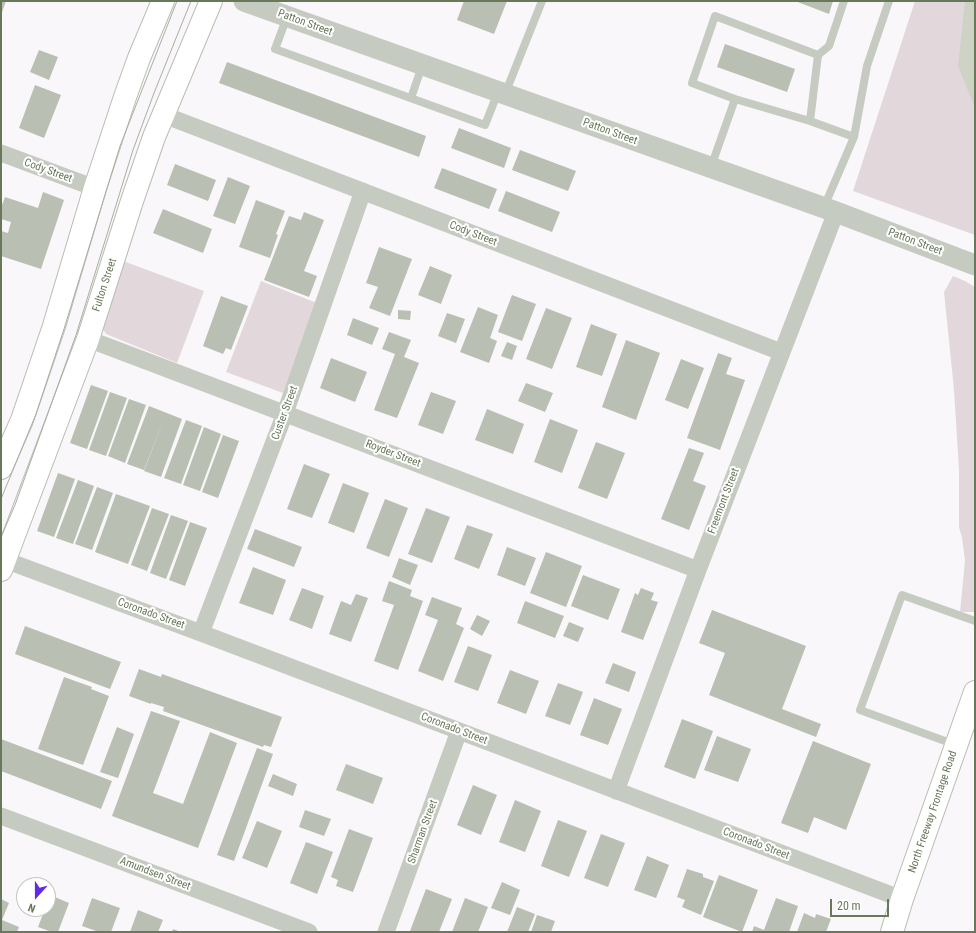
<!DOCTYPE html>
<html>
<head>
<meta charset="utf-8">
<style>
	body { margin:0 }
	#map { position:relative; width:976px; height:933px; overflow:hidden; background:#f9f7f9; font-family:"Roboto Condensed",sans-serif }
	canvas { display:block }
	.frame { position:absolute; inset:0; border:2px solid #69775b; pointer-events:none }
	.north { position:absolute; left:16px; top:877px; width:40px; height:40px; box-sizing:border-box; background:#fff; border:1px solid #c3c9bd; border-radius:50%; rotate:201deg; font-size:11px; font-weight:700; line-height:16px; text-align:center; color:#69775b }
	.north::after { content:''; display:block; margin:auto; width:14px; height:18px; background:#6229e8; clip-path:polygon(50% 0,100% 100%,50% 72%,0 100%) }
	.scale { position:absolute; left:830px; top:899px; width:59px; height:18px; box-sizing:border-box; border:2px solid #69775b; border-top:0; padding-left:5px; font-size:12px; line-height:14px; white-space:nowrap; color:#69775b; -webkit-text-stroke:3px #fff; paint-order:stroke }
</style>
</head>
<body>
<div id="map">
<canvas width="976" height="933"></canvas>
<div class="frame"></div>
<div class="north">N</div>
<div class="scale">20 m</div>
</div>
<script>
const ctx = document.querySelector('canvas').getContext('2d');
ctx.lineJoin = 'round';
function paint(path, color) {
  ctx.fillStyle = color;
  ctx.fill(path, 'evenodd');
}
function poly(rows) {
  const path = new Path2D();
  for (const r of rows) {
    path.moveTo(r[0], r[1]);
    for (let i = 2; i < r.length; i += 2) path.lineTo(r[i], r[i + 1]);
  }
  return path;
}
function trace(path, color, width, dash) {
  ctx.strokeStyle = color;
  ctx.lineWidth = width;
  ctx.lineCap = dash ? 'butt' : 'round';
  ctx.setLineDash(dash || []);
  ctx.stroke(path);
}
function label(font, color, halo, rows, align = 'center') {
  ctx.font = font + ' "Roboto Condensed",sans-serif';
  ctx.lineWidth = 4;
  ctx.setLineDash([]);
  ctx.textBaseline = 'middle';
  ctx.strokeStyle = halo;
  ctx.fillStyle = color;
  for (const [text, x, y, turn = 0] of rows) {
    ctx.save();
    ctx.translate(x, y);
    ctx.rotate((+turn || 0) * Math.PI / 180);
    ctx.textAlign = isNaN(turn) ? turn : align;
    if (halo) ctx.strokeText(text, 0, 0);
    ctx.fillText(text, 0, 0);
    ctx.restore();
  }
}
const green = poly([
	[915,1,975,1,975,235,853,191],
	[123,261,204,291,177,363,106,334,101,326],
	[953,276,965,281,975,287,975,612,960,612,965,560,962,538,959,527,959,470,954,390,944,292],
	[261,281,317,303,283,393,226,372]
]);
const water = poly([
	[965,1,975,1,975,108,958,66]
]);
const building = poly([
	[1,1,6,1,1,15],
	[464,1,507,1,494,34,457,20],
	[795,1,833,1,829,14],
	[725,44,795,69,787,92,717,67],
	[39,50,58,57,49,80,30,72],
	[227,62,426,136,419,157,219,83],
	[35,85,61,95,44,138,19,128],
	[459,128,511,148,504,168,451,148],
	[520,150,576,171,568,191,512,170],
	[175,164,216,180,208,201,167,185],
	[442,168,497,189,489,209,434,188],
	[228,177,250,186,235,224,213,216],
	[506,191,560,212,552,232,498,211],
	[43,192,64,200,41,269,1,256,1,231,8,233,11,222,1,219,1,208,5,197,38,208],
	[256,200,285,211,276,234,278,235,270,258,239,247],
	[163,209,212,229,203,253,153,233],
	[304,212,324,220,304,271,317,276,309,297,264,280,289,216,301,220],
	[379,247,412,259,390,316,369,308,378,287,366,283],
	[430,266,452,275,441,304,418,295],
	[512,295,536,304,522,341,498,332],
	[221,296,248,306,231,350,226,348,223,354,203,346],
	[478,307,498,315,490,338,497,341,489,363,460,352],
	[546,308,572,318,552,369,526,359],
	[398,310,411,311,410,320,398,319],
	[447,313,465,319,456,343,438,336],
	[353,318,379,328,372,345,347,335],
	[591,324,617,334,602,376,576,367],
	[389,332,411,340,404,357,419,363,397,418,374,410,395,354,382,349],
	[626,340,660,353,636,420,602,407],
	[507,342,517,346,512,360,501,356],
	[718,353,732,358,726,374,745,380,720,450,687,438],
	[331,358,367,372,355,402,320,388],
	[681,359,704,368,688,409,665,400],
	[526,383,553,393,545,412,518,401],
	[91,385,108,391,87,449,70,443],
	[110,392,127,398,106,456,89,450],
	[431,392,456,401,443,434,418,425],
	[129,399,146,405,125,463,108,456],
	[149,406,182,419,161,477,144,471,165,416,144,470,127,464],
	[487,409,524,424,513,454,475,440],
	[550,419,578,430,562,473,534,462],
	[186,420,202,426,181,484,164,478],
	[204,427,221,434,200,491,183,485],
	[223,435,239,441,218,498,202,492],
	[596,442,625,453,607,499,578,488],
	[689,448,704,453,693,481,706,486,689,530,661,519],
	[304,464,330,474,312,518,287,509],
	[58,473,75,479,54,537,37,531],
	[78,480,94,486,73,544,56,538],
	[343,483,369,493,354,533,328,523],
	[97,487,113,493,92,550,75,544],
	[116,494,150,506,128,564,95,552],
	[385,499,408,508,389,557,366,548],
	[152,508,169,514,147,571,131,565],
	[426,508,450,517,432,563,408,554],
	[171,515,188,521,166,579,150,573],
	[190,522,207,528,185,586,169,580],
	[467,525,493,534,479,569,454,559],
	[255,529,302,547,294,567,247,549],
	[507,547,536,558,525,586,497,575],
	[546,552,582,566,566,607,530,593],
	[399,558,418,565,410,585,392,577],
	[253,567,286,580,273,615,239,603],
	[583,575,620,589,608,620,571,606],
	[389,581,412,590,410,596,423,601,398,670,374,661,394,605,382,601],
	[302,588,324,596,312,629,289,620],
	[641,588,654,593,651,600,658,602,643,640,621,632,635,593,638,595],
	[356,594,368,598,351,642,329,634,341,601,351,605],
	[432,597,462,608,456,624,464,628,443,681,418,671,438,620,425,615],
	[525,601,564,616,555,638,517,623],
	[712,610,806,646,782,709,821,724,816,737,709,695,725,653,699,643],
	[477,615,490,621,482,636,470,629],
	[569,622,584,628,578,642,563,636],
	[25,626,121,662,110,689,15,654],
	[468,646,492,655,478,691,454,682],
	[613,663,636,672,629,692,605,683],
	[139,669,161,677,162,674,282,717,271,747,264,745,263,747,163,711,164,707,151,703,151,704,129,696],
	[510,670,539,681,526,714,497,703],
	[64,677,92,687,91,689,109,696,83,765,38,749],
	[558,683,583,692,570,725,545,716],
	[594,698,622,709,608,745,580,735],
	[151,711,180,721,153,793,183,804,210,732,237,743,198,848,112,816],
	[682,719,713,731,695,779,664,767],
	[117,727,134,734,118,778,100,772],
	[717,736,751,749,738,782,704,770],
	[1,739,112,781,101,809,1,771],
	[813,741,871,764,846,830,814,817,808,833,781,823],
	[257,748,273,754,234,861,217,855],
	[346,764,383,778,373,804,336,790],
	[273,774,297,784,293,796,268,786],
	[473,785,497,795,481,835,457,825],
	[515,800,541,811,525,852,499,842],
	[305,810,331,819,324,836,299,827],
	[558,820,587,831,569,877,541,866],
	[257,821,282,831,267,868,242,858],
	[349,829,373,838,353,892,336,886,338,880,331,877],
	[601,834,625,843,608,887,584,878],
	[306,842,333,852,317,894,290,883],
	[647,856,669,865,656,898,634,890],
	[687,869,703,874,703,877,714,881,701,915,682,907,685,900,677,897],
	[719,875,758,890,742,932,703,917],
	[502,882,520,890,510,915,491,908],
	[426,889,452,899,439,932,412,932,410,931],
	[50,895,69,903,58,932,52,932,38,927,45,909,48,909,48,900],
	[92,898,120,908,111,932,99,932,82,926],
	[465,898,488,907,478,932,452,932],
	[776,898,798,906,789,932,752,932,754,926,764,930],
	[1,899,9,903,2,920,19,927,17,932,1,932],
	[517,907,535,914,528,932,507,932],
	[138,910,163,920,158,932,130,932],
	[804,913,815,918,816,914,831,919,826,932,797,932],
	[537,915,555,921,551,932,531,932],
	[173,929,181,932,172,932]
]);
const service = poly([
	[287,17,275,49,485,125,498,92],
	[818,55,829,46,844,1],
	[505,94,542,1],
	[411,98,422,66],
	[735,99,810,121,854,137],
	[711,167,735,99,692,83,715,16,818,55,810,121],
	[824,207,854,137,867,66,889,1],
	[956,745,860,710,902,595,975,621]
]);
const minor = poly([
	[164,115,781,352],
	[1,153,95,188],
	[88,339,698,570],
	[5,560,201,633,902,899],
	[201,633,285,413,363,191],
	[616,791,698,570,836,212],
	[1,816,309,932],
	[386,932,459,731]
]);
const tertiary = poly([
	[244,1,836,212,975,265]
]);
const secondary = poly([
	[1,468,22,420,54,326,95,188,125,97,139,58,163,1],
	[1,570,88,339,132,201,154,137,211,1],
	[892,932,902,899,975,692]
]);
const tram = poly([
	[1,499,36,414,64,329,120,146,177,1],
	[1,537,15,505,76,335,133,150,154,93,191,1]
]);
const streetNames = [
	["Patton Street",305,23,20],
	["Patton Street",610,132,20],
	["Cody Street",48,171,20],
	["Cody Street",473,234,21],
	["Patton Street",915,242,21],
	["Fulton Street",105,285,-72],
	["Custer Street",285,413,-70],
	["Royder Street",393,454,21],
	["Freemont Street",724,501,-69],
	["Coronado Street",151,614,20],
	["Coronado Street",454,729,21],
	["North Freeway Frontage Road",933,812,-71],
	["Sharman Street",423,832,-70],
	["Coronado Street",756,844,21],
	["Amundsen Street",155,874,21]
];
paint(green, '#e2d8db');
paint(water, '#ced3c5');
paint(building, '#b9bfb2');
trace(secondary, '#b8beb2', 24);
trace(service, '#c6cbc2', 8);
trace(minor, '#c6cbc2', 17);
trace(tertiary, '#c6cbc2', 21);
trace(secondary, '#fff', 22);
trace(tram, '#a8afa1', 1);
label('11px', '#69775b', '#fff', streetNames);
</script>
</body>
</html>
